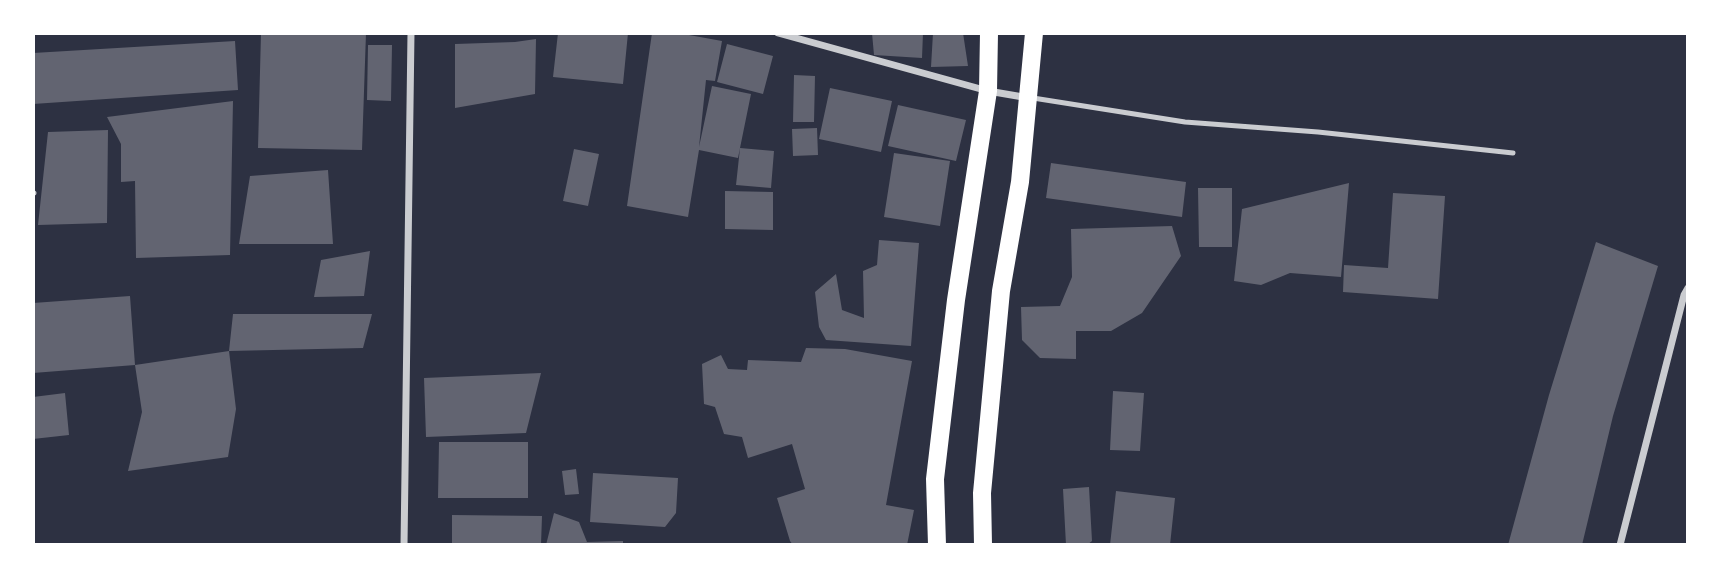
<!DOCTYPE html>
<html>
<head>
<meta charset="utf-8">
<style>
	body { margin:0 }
	#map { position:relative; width:1721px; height:578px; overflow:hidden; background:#2d3142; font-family:"Fira Sans Condensed",sans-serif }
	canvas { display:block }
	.frame { position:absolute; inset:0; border:35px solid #fff; pointer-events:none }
</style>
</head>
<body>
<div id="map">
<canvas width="1721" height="578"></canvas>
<div class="frame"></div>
</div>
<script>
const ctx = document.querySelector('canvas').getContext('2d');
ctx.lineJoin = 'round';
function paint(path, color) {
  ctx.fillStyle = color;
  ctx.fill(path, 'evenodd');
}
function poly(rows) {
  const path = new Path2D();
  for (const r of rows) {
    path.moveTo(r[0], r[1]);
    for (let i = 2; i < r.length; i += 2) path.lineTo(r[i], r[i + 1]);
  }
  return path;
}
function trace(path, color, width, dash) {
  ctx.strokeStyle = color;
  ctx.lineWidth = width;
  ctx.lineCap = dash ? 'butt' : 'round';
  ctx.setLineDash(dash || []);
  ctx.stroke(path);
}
const building = poly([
	[261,33,366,33,362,150,258,148],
	[558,33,628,33,623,84,553,77],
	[652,33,678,33,722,41,715,81,706,80,699,147,712,86,751,94,740,148,774,151,771,188,736,185,740,148,738,158,699,150,688,217,627,206],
	[872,33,923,33,922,58,874,55],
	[933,33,963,33,968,66,931,67],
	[536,39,535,94,455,108,455,44,515,42],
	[235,41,238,90,33,104,33,53],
	[727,44,773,56,763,94,717,82],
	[368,45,392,45,391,101,367,100],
	[794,75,815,76,814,122,793,122],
	[830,88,892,101,881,152,819,139],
	[233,101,230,255,136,258,135,181,121,182,121,144,107,117],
	[898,105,966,120,956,161,888,146],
	[817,128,818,155,793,156,792,129],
	[108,130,107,223,38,225,48,132],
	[574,149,599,154,588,206,563,201],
	[894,153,950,161,940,226,884,217],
	[1051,163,1186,182,1182,217,1046,198],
	[328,170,333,244,239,244,250,176],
	[1349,183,1341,277,1290,273,1261,285,1234,281,1242,209],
	[1198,188,1232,188,1232,247,1199,247],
	[725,191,773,192,773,230,725,229],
	[1393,193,1445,196,1438,299,1343,292,1344,265,1388,268],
	[1172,226,1181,256,1142,313,1111,331,1076,331,1076,359,1040,358,1022,340,1021,307,1060,306,1072,277,1071,229],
	[879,240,919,243,911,346,826,340,819,327,815,292,836,274,842,310,864,318,863,271,877,265],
	[1596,242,1658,266,1613,416,1582,545,1508,545,1549,395],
	[370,251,364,296,314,297,321,260],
	[130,296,135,365,33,373,33,303],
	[233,314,372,314,363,348,229,351],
	[806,348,845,349,912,361,886,505,914,510,907,545,793,545,790,541,777,498,805,489,792,444,748,458,742,437,724,434,715,407,704,404,702,364,721,355,728,369,747,370,748,360,801,362],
	[229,351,236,409,228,457,128,471,142,412,135,365],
	[541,373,526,433,426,437,424,378],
	[1113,391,1144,393,1140,451,1110,450],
	[65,393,69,435,33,439,33,397],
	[439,442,528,442,528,498,438,498],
	[576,469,579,494,565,495,562,471],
	[593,473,678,478,676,513,665,527,590,522],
	[1089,487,1092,541,1087,545,1066,545,1063,489],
	[1116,491,1175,498,1170,545,1110,545],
	[554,513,579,522,587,542,623,541,623,545,546,545],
	[452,515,542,516,541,545,452,545]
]);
const service = poly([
	[1033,98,1185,122,1318,132,1513,153],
	[33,193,34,193]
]);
const minor = poly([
	[778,33,988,91,1029,98],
	[404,545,411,33],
	[1620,545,1684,295,1688,288]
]);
const primary = poly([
	[937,545,935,479,956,300,988,91,989,33],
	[983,545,982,493,1001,291,1020,182,1034,33]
]);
paint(building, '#626471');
trace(service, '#caccd0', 5);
trace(minor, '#caccd0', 7);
trace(primary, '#fff', 18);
</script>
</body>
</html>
